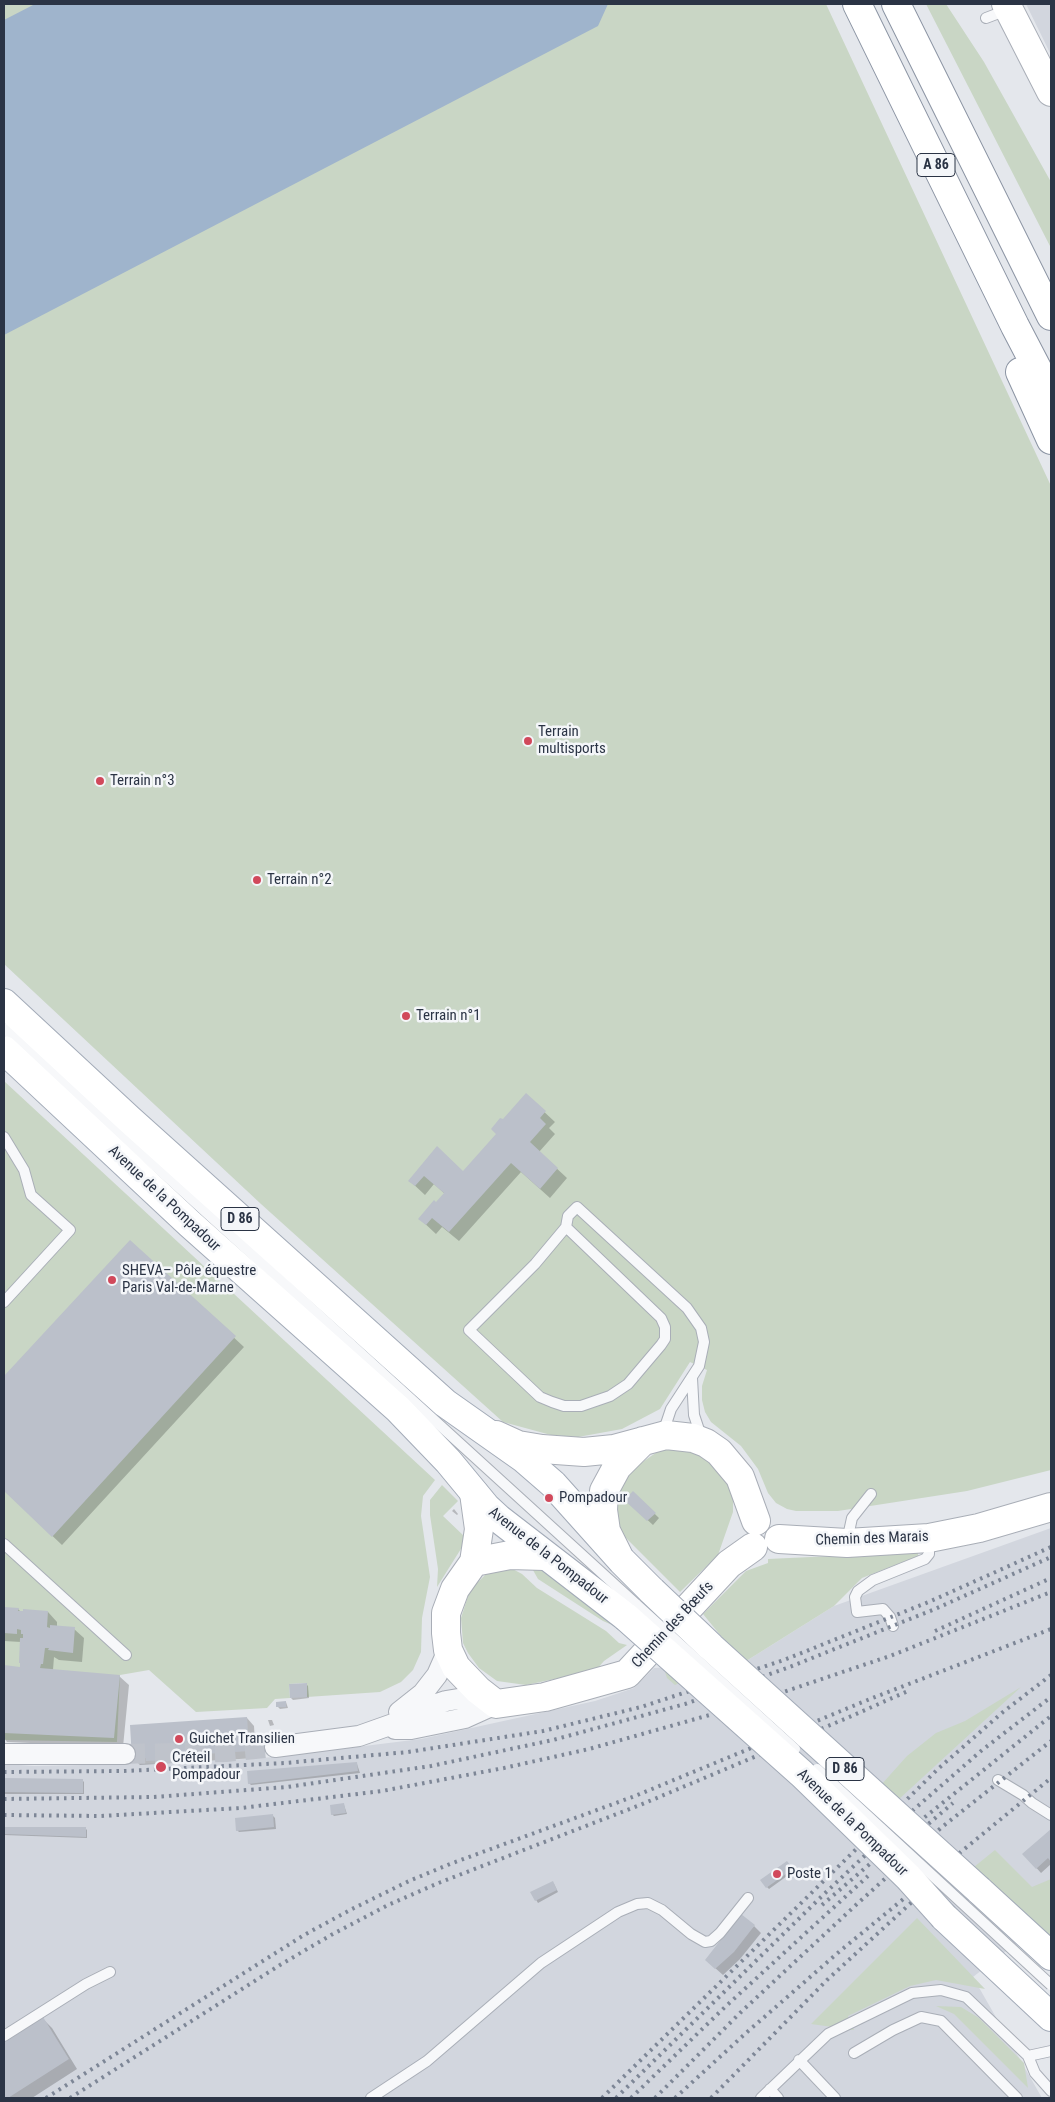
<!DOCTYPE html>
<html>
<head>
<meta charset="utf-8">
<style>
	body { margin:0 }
	#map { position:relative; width:1055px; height:2102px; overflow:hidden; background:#e4e7ec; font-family:"Roboto Condensed",sans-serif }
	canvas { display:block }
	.frame { position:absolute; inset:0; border:5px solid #2b3445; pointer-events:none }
</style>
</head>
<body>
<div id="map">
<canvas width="1055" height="2102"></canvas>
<div class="frame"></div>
</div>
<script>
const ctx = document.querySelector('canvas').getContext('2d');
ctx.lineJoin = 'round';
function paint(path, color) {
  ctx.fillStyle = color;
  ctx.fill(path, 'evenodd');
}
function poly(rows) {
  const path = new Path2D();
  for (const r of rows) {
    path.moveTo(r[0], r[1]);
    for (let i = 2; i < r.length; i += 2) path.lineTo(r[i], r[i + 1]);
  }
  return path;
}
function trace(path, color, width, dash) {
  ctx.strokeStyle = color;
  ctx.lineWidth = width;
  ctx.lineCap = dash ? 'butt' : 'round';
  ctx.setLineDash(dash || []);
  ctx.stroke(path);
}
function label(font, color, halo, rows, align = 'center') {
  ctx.font = font + ' "Roboto Condensed",sans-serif';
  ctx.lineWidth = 5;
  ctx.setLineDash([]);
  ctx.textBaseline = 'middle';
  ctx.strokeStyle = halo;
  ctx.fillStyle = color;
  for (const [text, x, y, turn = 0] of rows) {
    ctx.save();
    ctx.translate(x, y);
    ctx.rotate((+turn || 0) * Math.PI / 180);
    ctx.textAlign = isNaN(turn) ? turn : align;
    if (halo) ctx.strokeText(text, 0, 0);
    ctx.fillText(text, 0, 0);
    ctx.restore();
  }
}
const built = poly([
	[1026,4,1051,4,1051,55],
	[1051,1528,1051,1916,973,1977,1042,2098,4,2098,4,1764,34,1766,179,1763,275,1757,421,1739,595,1701,634,1688,654,1668,743,1663,834,1606]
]);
const green = poly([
	[4,4,826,4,1051,486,1051,1470,967,1491,838,1511,796,1511,787,1509,776,1503,768,1493,758,1469,741,1446,711,1422,705,1412,702,1400,702,1386,707,1370,690,1362,660,1409,622,1429,578,1437,551,1435,503,1422,261,1204,4,964],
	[926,4,946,4,984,62,1051,182,1051,248],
	[4,1081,435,1480,423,1496,421,1516,430,1577,422,1618,421,1652,413,1670,401,1682,380,1692,307,1697,306,1683,289,1684,290,1698,275,1699,267,1708,196,1712,149,1670,120,1675,117,1742,4,1740],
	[670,1447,688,1450,707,1459,733,1489,733,1512,718,1555,680,1592,618,1530,614,1492,634,1468,657,1452],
	[442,1485,458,1501,443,1516,464,1536,464,1544,437,1587,438,1569,430,1515,430,1500],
	[918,1552,918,1556,862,1578,834,1606,743,1663,703,1614,746,1571,768,1563,768,1559],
	[529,1563,552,1570,627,1629,684,1681,675,1685,667,1678,663,1666,626,1631,603,1621,538,1579],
	[507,1566,522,1574,537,1588,606,1631,619,1643,627,1645,604,1661,596,1670,588,1672,526,1685,497,1681,479,1668,468,1653,463,1643,461,1618,468,1596,475,1585,486,1574],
	[1021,1687,898,1800,881,1785,907,1756,936,1733,965,1721],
	[995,1850,1032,1887,1051,1879,1051,1938,974,1867],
	[917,1918,985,1989,936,1980,910,1986,848,2016,854,2030,811,2024],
	[936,2006,961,2007,979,2018,1024,2063,1028,2088,954,2014]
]);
const water = poly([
	[35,4,608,4,598,26,4,335,4,20]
]);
const shadow = poly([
	[526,1095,555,1122,549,1128,555,1134,539,1152,567,1178,550,1198,521,1172,459,1241,442,1227,436,1234,420,1219,445,1194,434,1184,425,1195,410,1181,437,1148,463,1173,497,1134,503,1121],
	[131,1242,244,1347,62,1545,4,1490,4,1378],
	[633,1493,659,1518,653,1525,626,1500],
	[454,1509,458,1514,457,1515,452,1511],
	[4,1608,18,1609,21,1612,48,1612,57,1622,57,1627,74,1629,84,1638,82,1662,59,1660,54,1657,53,1670,119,1676,129,1685,123,1747,7,1742,4,1738,4,1666,21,1668,21,1642,4,1641],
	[306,1684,308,1686,309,1698,293,1700,291,1698],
	[286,1702,288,1708,280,1709,278,1707],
	[247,1718,254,1726,256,1758,140,1765,133,1758],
	[268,1720,272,1720,274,1725,270,1726],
	[357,1764,360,1773,251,1785,249,1783],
	[4,1779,82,1780,84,1782,84,1794,4,1794],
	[344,1805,347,1814,334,1816,332,1814],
	[273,1816,275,1818,276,1829,239,1832,237,1830],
	[4,1828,85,1828,87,1830,87,1838,4,1835],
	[1051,1830,1051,1864,1041,1873,1024,1854],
	[789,1864,794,1871,769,1889,767,1887],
	[554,1884,558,1892,538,1903,532,1893],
	[754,1926,761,1933,740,1959,723,1975,714,1967],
	[43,2019,52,2028,77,2069,32,2098,4,2098,4,2044]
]);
const building = poly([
	[526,1093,546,1111,540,1118,546,1124,530,1142,558,1168,540,1189,511,1163,449,1232,432,1218,426,1225,418,1219,434,1200,436,1202,444,1193,424,1176,415,1186,408,1181,437,1146,463,1171,496,1134,491,1129,500,1118,503,1119],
	[130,1240,236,1336,52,1537,4,1491,4,1376],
	[633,1491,656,1513,647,1521,624,1500],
	[4,1607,19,1608,18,1611,23,1611,23,1609,48,1611,47,1627,50,1628,50,1625,75,1627,73,1653,48,1650,49,1648,45,1648,43,1664,41,1664,40,1668,120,1675,114,1738,4,1733,4,1665,20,1667,20,1663,19,1663,20,1638,23,1638,23,1634,21,1634,21,1630,17,1629,17,1634,4,1633],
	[307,1683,307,1697,290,1698,289,1684],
	[286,1701,286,1707,276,1707,276,1702],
	[247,1717,249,1751,174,1756,174,1760,146,1761,146,1758,132,1759,130,1725],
	[357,1762,358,1771,248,1784,247,1771],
	[4,1778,83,1779,83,1793,4,1792],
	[344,1803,346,1813,331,1815,330,1805],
	[273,1814,274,1827,236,1831,235,1818],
	[4,1827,86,1827,86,1837,4,1834],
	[1051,1829,1051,1862,1048,1858,1036,1869,1022,1854],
	[787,1861,793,1869,766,1888,760,1880],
	[553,1881,557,1890,535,1901,530,1892],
	[741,1914,755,1925,734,1952,715,1969,705,1960],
	[43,2017,69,2059,8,2098,4,2098,4,2043]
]);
const streetTunnel = poly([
	[125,1754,226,1752,275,1747]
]);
const lane = poly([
	[986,18,1007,10],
	[4,1028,637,1605],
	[4,1137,24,1170,31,1195,70,1230,4,1302],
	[566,1227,661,1318,665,1327,665,1339,661,1345,628,1384,610,1396,581,1406,564,1406,552,1402,540,1397,469,1330,535,1264,566,1227,568,1216,577,1207,687,1308,701,1328,704,1342,699,1366,671,1409,663,1433],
	[692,1378,694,1415,701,1436],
	[847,1541,852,1518,871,1494],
	[4,1544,126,1655],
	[893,1626,890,1617,883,1609,857,1612,855,1597,858,1591,873,1580,925,1559,929,1554,929,1539],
	[998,1780,1023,1795,1032,1803,1051,1815],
	[4,2036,86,1984,110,1972],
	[854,2053,893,2030,921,2017,941,2021,1017,2098],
	[1028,2056,1051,2051],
	[799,2060,835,2098],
	[770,2089,778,2098],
	[371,2098,427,2061,541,1963,618,1912,637,1904,648,1903,662,1910,691,1934,705,1942,711,1941,720,1933,748,1898],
	[761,2098,828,2034,912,1993,941,1990,966,1997,1028,2056,1035,2073,1051,2091]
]);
const street = poly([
	[399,1712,423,1693,437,1675,448,1650],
	[395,1729,411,1729,465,1718,496,1704],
	[275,1747,359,1736,407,1719,434,1705,446,1701,458,1699,496,1704],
	[4,1754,125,1754]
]);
const secondary = poly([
	[1006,4,1051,92],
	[496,1435,518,1445,542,1449,584,1452,614,1449,666,1435,693,1438,706,1443,719,1452,740,1477,756,1521],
	[474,1493,479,1529,474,1562,455,1589,446,1613,446,1633,448,1650,456,1667,478,1690,496,1704,545,1697,627,1674,729,1564,753,1547],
	[779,1539,847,1543,929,1538,979,1528,1051,1507],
	[618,1555,606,1531,603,1510,604,1491,617,1467,643,1441],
	[474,1562,510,1555,545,1556]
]);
const primary = poly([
	[4,1003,129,1119,445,1403,523,1458,553,1484,622,1561,652,1591],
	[4,1050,190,1224,398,1409,448,1461,486,1507,499,1519,626,1617],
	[979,1890,1051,1956],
	[944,1917,1051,2017]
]);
const highway = poly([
	[857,4,1015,326,1051,395],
	[896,4,1051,316],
	[1020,372,1051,440]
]);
const rail = poly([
	[935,1631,1051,1578],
	[4,1772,124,1771,285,1763,408,1752,543,1731,641,1707,784,1660,931,1601,1051,1547],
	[4,1799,154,1797,287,1787,431,1766,553,1740,685,1704,787,1668,935,1609,1051,1557],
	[4,1815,101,1816,241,1808,382,1791,504,1768,589,1749,745,1705,890,1656,1051,1592],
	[900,1848,953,1803],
	[822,1905,920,1821,1051,1716],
	[46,2098,304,1935,352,1909,409,1881,450,1864,635,1796,870,1699,1051,1629],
	[70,2098,280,1965,331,1935,388,1905,441,1882,640,1805,847,1718,908,1691],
	[602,2098,939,1768,1003,1712,1051,1675],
	[616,2098,821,1897,911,1812,981,1751,1051,1697],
	[631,2098,725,2007,868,1876],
	[655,2098,740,2013,857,1904,942,1827,1051,1741],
	[675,2098,746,2033,840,1951,1051,1778],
	[711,2098,827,1980,937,1879]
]);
const laneBridge = poly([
	[637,1605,795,1749],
	[817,1769,1051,1985]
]);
const primaryBridge = poly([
	[652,1591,711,1647,979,1890],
	[626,1617,802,1774,908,1877,944,1917]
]);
const markers = [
	[528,741,5,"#d1495b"],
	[100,781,5,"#d1495b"],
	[257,880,5,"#d1495b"],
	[406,1016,5,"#d1495b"],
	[112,1280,5,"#d1495b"],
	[549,1498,5,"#d1495b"],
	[179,1739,5,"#d1495b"],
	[161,1767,6,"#d1495b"],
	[777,1874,5,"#d1495b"]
];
const shields = [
	[936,165,38],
	[240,1219,38],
	[845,1769,38]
];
const shieldNames = [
	["A 86",936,165],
	["D 86",240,1219],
	["D 86",845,1769]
];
const poiNames = [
	["Terrain",538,732],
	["multisports",538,749],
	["Terrain n°3",110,781],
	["Terrain n°2",267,880],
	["Terrain n°1",416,1016],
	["SHEVA– Pôle équestre",122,1271],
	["Paris Val-de-Marne",122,1288],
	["Pompadour",559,1498],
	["Guichet Transilien",189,1739],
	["Créteil",172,1758],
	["Pompadour",172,1775],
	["Poste 1",787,1874]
];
const streetNames = [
	["Avenue de la Pompadour",164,1199,43],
	["Chemin des Marais",872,1539,-2],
	["Avenue de la Pompadour",548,1556,38],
	["Chemin des Bœufs",673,1625,-47],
	["Avenue de la Pompadour",852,1823,44]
];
paint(built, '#d2d6de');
paint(green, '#c9d6c5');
paint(water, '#9fb4cc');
paint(shadow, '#0003');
paint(building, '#bbc0ca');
trace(streetTunnel, '#bfc3cb', 20, [20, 10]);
trace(lane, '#a9aeb7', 12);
trace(street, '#a9aeb7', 22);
trace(secondary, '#a9aeb7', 30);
trace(primary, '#a3abb8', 30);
trace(highway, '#8b94a3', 30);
trace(lane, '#f7f8fa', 10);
trace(street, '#f7f8fa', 20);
trace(secondary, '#fff', 28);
trace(primary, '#fff', 28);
trace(highway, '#fff', 28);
trace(rail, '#7d8696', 4, [2.5, 5]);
trace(laneBridge, '#a9aeb7', 12, []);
trace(primaryBridge, '#a3abb8', 30, []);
trace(laneBridge, '#f7f8fa', 10);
trace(primaryBridge, '#fff', 28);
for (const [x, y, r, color] of markers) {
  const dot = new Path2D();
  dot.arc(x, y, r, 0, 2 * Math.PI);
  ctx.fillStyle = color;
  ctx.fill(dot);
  trace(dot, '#f4f6f9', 2);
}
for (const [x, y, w] of shields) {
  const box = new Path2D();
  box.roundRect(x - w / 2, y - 11.5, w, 23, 4);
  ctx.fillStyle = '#f4f6f9';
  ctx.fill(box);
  trace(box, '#2b3445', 1);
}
label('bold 14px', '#2b3445', null, shieldNames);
label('15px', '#2b3445', '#f4f6f9', poiNames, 'left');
label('15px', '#2b3445', '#f4f6f9', streetNames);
</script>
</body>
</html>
